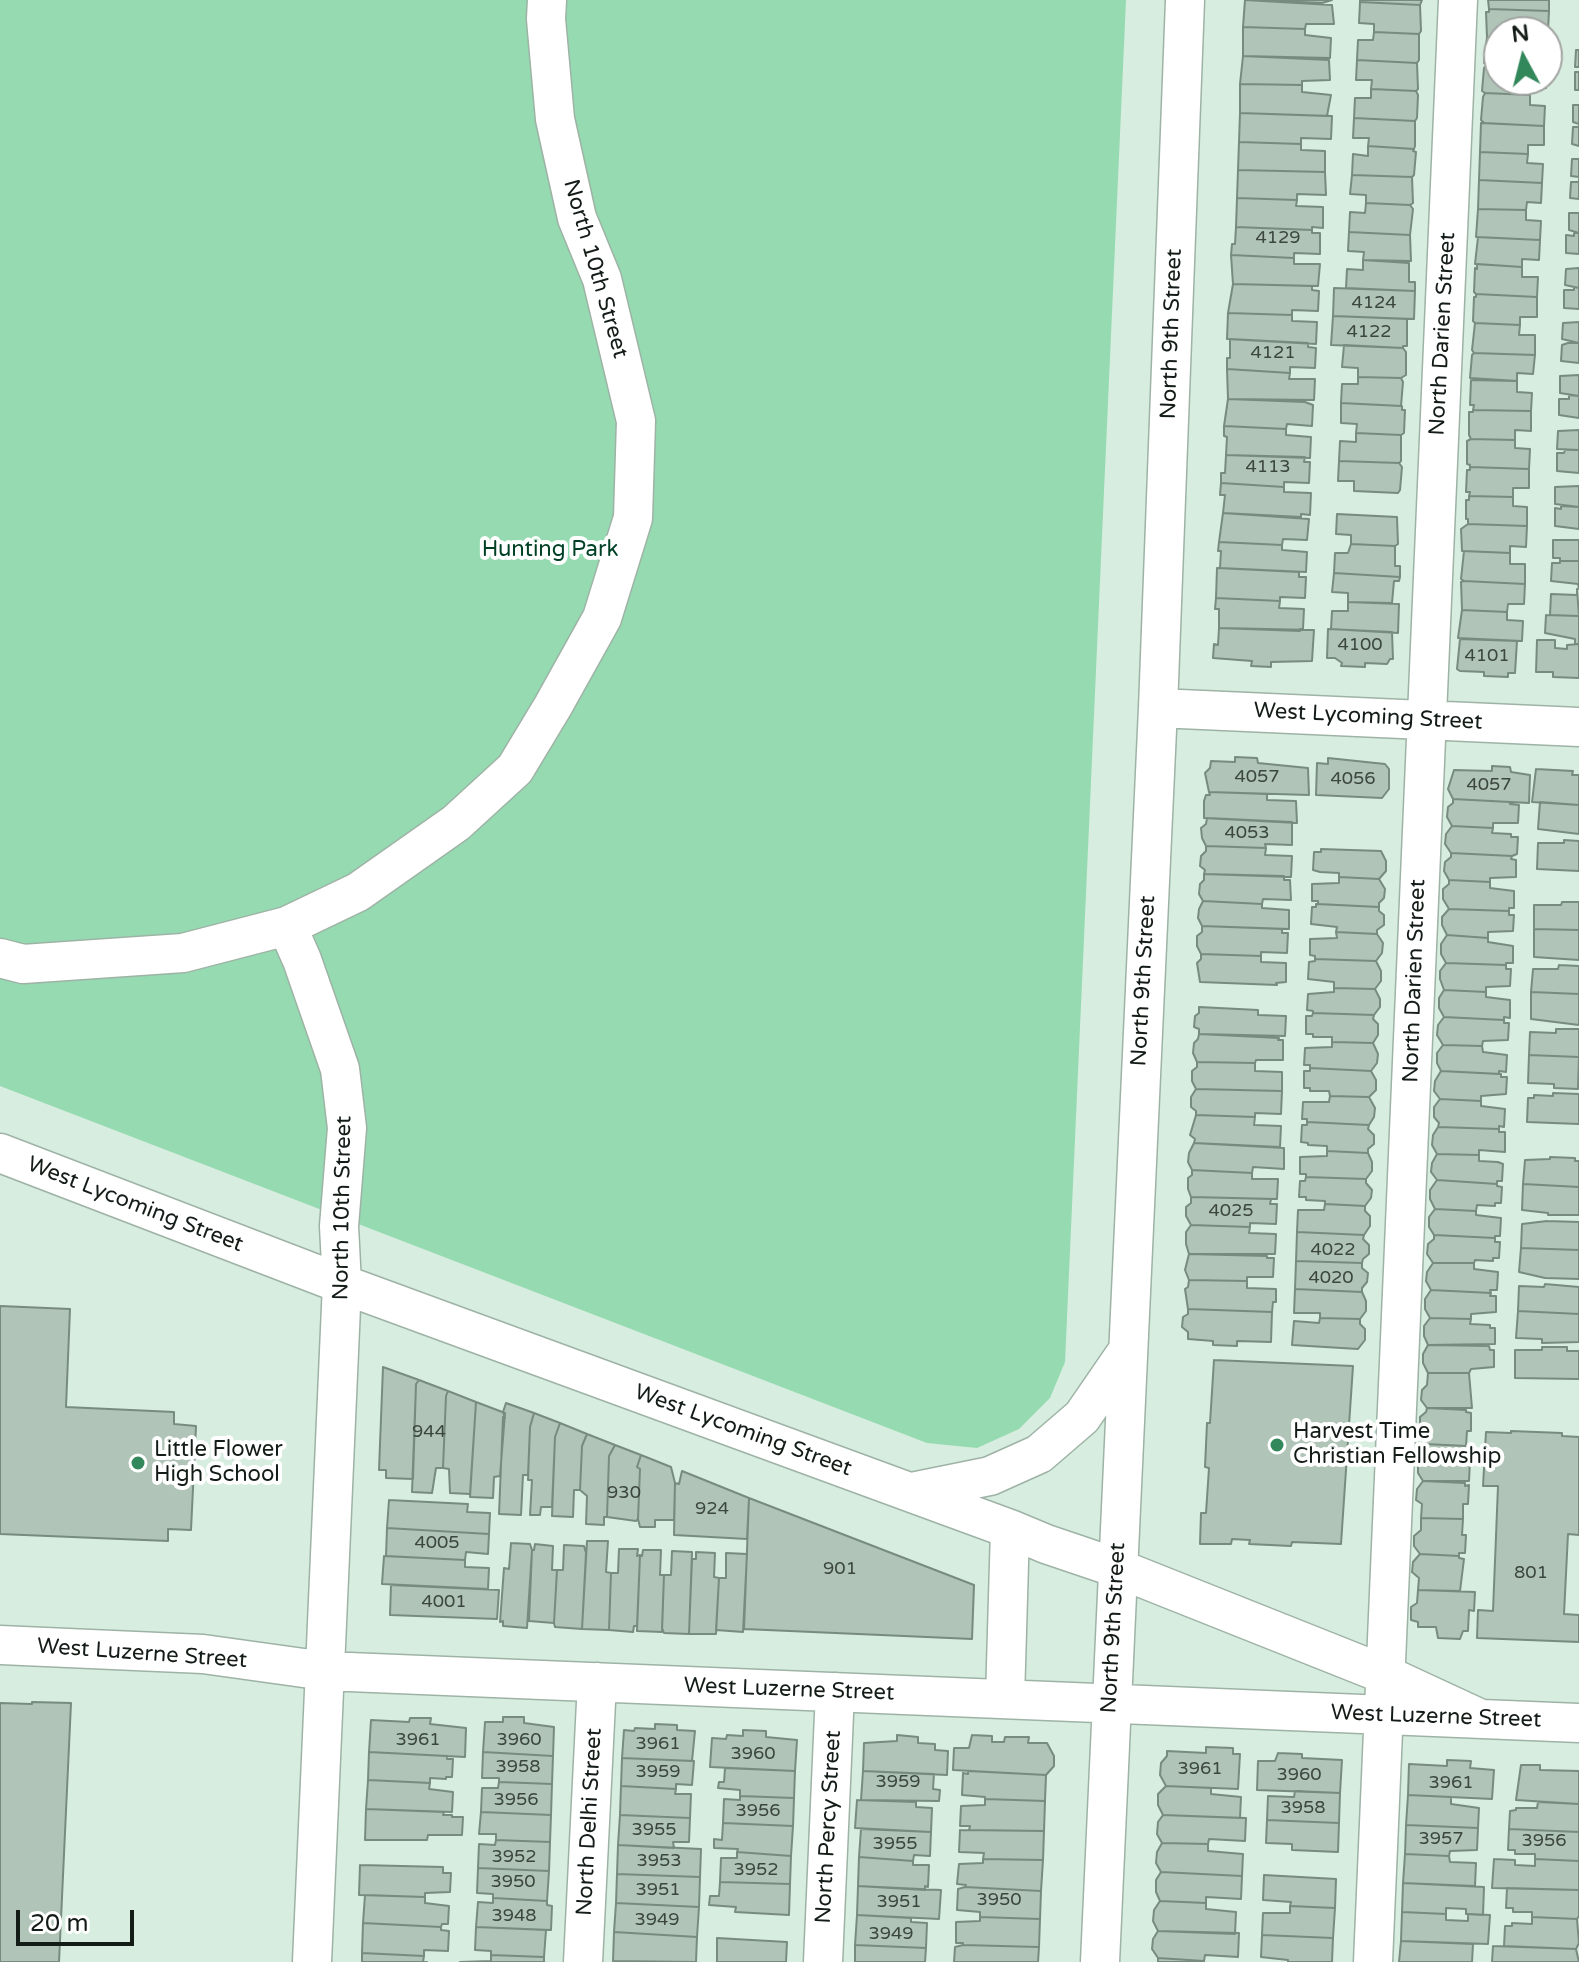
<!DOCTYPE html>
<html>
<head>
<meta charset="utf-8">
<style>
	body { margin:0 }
	#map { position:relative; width:1579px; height:1962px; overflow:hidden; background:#d7eddf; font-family:"Varela Round",sans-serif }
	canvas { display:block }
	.north { position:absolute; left:1483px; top:16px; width:80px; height:80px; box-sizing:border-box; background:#fff; border:2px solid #a1a4a2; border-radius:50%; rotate:353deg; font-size:22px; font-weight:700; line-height:32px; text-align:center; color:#141c17 }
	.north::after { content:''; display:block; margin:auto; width:28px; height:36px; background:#32875b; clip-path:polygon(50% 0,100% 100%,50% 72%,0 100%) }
	.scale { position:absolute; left:16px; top:1910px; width:118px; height:36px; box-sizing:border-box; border:4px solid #141c17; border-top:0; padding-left:10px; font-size:24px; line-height:28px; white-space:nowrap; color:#141c17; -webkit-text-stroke:6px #fff; paint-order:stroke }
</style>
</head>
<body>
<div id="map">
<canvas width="1579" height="1962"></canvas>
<div class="north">N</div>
<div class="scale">20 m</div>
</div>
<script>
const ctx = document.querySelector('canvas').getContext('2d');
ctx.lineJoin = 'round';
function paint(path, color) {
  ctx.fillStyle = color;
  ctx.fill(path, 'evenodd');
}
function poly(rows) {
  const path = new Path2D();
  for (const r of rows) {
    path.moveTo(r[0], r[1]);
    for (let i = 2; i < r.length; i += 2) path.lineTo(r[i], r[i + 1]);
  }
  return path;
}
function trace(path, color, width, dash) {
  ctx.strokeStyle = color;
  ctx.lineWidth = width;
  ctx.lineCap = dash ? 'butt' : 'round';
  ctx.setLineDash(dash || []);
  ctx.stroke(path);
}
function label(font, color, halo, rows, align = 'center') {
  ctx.font = font + ' "Varela Round",sans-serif';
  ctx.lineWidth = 8;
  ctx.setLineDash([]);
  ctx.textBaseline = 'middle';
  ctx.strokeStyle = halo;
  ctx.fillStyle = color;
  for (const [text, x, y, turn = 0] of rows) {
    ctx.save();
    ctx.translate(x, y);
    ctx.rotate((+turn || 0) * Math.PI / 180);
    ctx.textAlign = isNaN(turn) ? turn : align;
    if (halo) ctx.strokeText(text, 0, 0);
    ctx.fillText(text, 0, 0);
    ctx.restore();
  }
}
const green = poly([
	[0,0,1126,0,1065,1362,1050,1398,1019,1429,977,1448,927,1443,0,1086]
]);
const building = poly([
	[1245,0,1332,5,1334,24,1306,24,1305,29,1243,27,1245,0],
	[1254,0,1332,0,1322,3,1254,0],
	[1360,0,1422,0,1420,5,1360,2,1360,0],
	[1488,0,1549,0,1549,11,1489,9,1488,0],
	[1360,2,1420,5,1421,31,1419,34,1374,32,1374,24,1359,23,1360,2],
	[1489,9,1549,11,1548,31,1499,32,1499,37,1487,37,1486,12,1489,12,1489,9],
	[1243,27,1305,29,1305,35,1331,38,1330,58,1243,56,1243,27],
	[1374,32,1419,34,1419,60,1417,63,1357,60,1358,40,1373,40,1374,32],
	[1487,37,1499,37,1499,66,1484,63,1487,37],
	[1576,50,1579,50,1579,67,1575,67,1576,50],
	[1243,56,1329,60,1330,80,1302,81,1302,85,1240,84,1243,56],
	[1357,60,1417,63,1418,89,1416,91,1371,89,1372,80,1356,80,1357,60],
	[1486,66,1499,66,1499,80,1546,80,1546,88,1530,87,1530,95,1485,93,1482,91,1484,68,1486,66],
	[1575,72,1579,72,1579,90,1575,90,1575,72],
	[1240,84,1302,85,1302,92,1331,95,1327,116,1240,113,1240,84],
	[1371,89,1416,91,1418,95,1417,118,1415,121,1354,118,1355,98,1371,98,1371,89],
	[1485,93,1530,95,1530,105,1545,106,1544,126,1484,123,1481,120,1483,97,1485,93],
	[1573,105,1579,105,1579,124,1573,122,1573,105],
	[1240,113,1332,116,1331,139,1301,138,1301,144,1239,142,1240,113],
	[1354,118,1415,121,1415,146,1414,149,1368,146,1369,138,1353,138,1354,118],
	[1481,123,1544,126,1544,145,1528,145,1528,154,1480,152,1481,123],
	[1579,124,1579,146,1572,144,1573,127,1579,127,1579,124],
	[1239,142,1301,144,1301,150,1325,151,1325,172,1238,170,1239,142],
	[1368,146,1414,149,1413,151,1416,152,1414,175,1412,177,1352,175,1353,154,1368,156,1368,146],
	[1480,152,1528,154,1527,163,1543,164,1542,183,1479,180,1480,152],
	[1572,159,1579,159,1579,177,1571,176,1572,159],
	[1238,170,1325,172,1326,195,1297,194,1297,200,1237,198,1238,170],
	[1352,175,1412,177,1413,203,1410,205,1366,203,1366,195,1350,194,1352,175],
	[1579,179,1579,199,1570,198,1571,182,1579,182,1579,179],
	[1479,180,1542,183,1541,203,1527,202,1526,210,1478,209,1479,180],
	[1237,198,1297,200,1296,206,1323,207,1323,228,1312,227,1312,230,1236,227,1237,198],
	[1366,203,1410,205,1413,209,1410,235,1349,232,1350,212,1365,213,1366,203],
	[1478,209,1526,210,1526,220,1541,221,1540,240,1476,237,1478,209],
	[1569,213,1579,213,1579,233,1569,230,1569,213],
	[1236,227,1312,230,1312,233,1320,233,1320,254,1294,253,1294,258,1231,255,1232,244,1235,244,1236,227],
	[1349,232,1410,235,1411,261,1363,260,1364,252,1348,251,1349,232],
	[1574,233,1579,233,1579,254,1566,253,1566,235,1574,236,1574,233],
	[1478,237,1540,240,1539,260,1522,259,1522,267,1475,264,1478,237],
	[1231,255,1294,258,1294,264,1320,264,1318,286,1233,284,1231,255],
	[1363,260,1409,263,1409,282,1415,282,1415,291,1346,288,1347,269,1363,270,1363,260],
	[1477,264,1522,267,1522,277,1538,277,1537,297,1476,294,1474,292,1475,268,1477,269,1477,264],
	[1579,268,1579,288,1565,285,1566,269,1579,268],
	[1233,284,1312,286,1312,290,1319,291,1318,311,1292,310,1292,315,1228,313,1233,284],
	[1574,287,1579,288,1579,309,1564,308,1564,290,1574,290,1574,287],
	[1334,288,1415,291,1414,319,1333,316,1334,288],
	[1476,294,1537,297,1537,317,1520,317,1520,325,1475,323,1473,321,1474,297,1476,297,1476,294],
	[1228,313,1292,315,1292,321,1317,322,1316,344,1227,339,1228,313],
	[1333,316,1407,319,1407,346,1403,346,1403,348,1331,345,1333,316],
	[1579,322,1579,343,1562,339,1563,323,1579,322],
	[1475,323,1520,325,1519,335,1535,335,1535,355,1474,353,1472,350,1475,323],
	[1230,339,1308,343,1308,347,1316,348,1315,368,1290,367,1290,373,1227,369,1227,358,1230,358,1230,339],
	[1568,343,1579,343,1579,363,1561,361,1562,345,1568,343],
	[1344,345,1403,348,1406,352,1406,375,1401,378,1358,377,1358,368,1342,367,1344,345],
	[1474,353,1535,355,1533,374,1517,373,1517,381,1470,378,1472,355,1474,353],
	[1227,369,1290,373,1289,379,1315,379,1314,400,1228,399,1227,369],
	[1579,375,1579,396,1560,393,1560,376,1579,375],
	[1358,377,1401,378,1403,382,1401,406,1341,403,1342,384,1358,384,1358,377],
	[1471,380,1517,381,1517,392,1532,393,1531,411,1473,410,1474,405,1470,405,1471,380],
	[1569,395,1579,396,1579,418,1559,415,1559,399,1569,399,1569,395],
	[1228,399,1305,402,1313,405,1312,426,1287,424,1286,429,1224,426,1228,399],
	[1341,403,1402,406,1402,410,1405,410,1404,433,1401,435,1356,433,1357,424,1341,423,1341,403],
	[1473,410,1531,411,1531,431,1515,430,1515,440,1471,439,1469,435,1469,412,1473,412,1473,410],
	[1224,426,1286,429,1286,435,1311,437,1310,458,1226,455,1227,437,1224,436,1224,426],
	[1579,430,1579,450,1557,449,1558,431,1579,430],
	[1356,433,1401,435,1401,461,1399,463,1339,461,1340,441,1356,442,1356,433],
	[1471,439,1515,440,1515,448,1530,449,1529,469,1470,467,1470,465,1467,464,1467,441,1471,439],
	[1565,450,1579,450,1579,473,1557,471,1557,453,1564,453,1565,450],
	[1226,455,1305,457,1304,462,1310,462,1309,483,1284,482,1284,487,1221,483,1221,473,1225,473,1226,455],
	[1339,461,1399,463,1402,467,1400,490,1398,493,1354,491,1354,481,1338,481,1339,461],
	[1470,467,1529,469,1529,488,1513,488,1513,497,1469,496,1470,492,1466,492,1467,470,1470,470,1470,467],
	[1221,483,1284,487,1284,492,1311,493,1310,515,1301,514,1301,517,1223,513,1225,495,1220,495,1221,483],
	[1579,486,1579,507,1555,504,1555,487,1579,486],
	[1469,496,1513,497,1513,506,1527,507,1527,526,1468,524,1468,519,1466,519,1466,500,1469,500,1469,496],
	[1561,506,1579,507,1579,529,1555,526,1555,508,1561,509,1561,506],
	[1223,513,1309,519,1307,540,1283,539,1282,545,1219,542,1223,513],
	[1337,514,1397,517,1398,544,1395,546,1351,544,1351,535,1336,534,1337,514],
	[1468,524,1527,526,1526,547,1510,546,1510,553,1462,551,1461,529,1468,524],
	[1553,540,1579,540,1579,561,1560,561,1560,558,1553,558,1553,540],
	[1219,542,1282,545,1282,550,1307,552,1306,572,1220,568,1221,551,1218,551,1219,542],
	[1351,544,1395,546,1395,566,1400,566,1400,577,1334,573,1335,553,1348,553,1351,544],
	[1464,551,1510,553,1510,564,1525,564,1525,584,1464,581,1461,579,1464,551],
	[1560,561,1579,561,1579,589,1578,584,1551,581,1552,563,1560,563,1560,561],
	[1217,568,1299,572,1299,577,1306,577,1305,598,1280,597,1280,601,1216,598,1217,568],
	[1334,573,1400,577,1399,581,1394,581,1392,603,1348,602,1348,593,1332,592,1334,573],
	[1464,581,1525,584,1524,604,1508,604,1507,612,1462,610,1461,582,1464,581],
	[1577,589,1579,616,1550,615,1551,594,1577,595,1577,589],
	[1216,598,1280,601,1279,608,1304,609,1303,629,1300,629,1300,631,1219,628,1219,609,1215,609,1216,598],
	[1348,602,1399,604,1398,633,1331,629,1332,611,1348,611,1348,602],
	[1462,610,1507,612,1507,620,1523,621,1522,641,1458,638,1462,610],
	[1546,615,1579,616,1579,644,1575,644,1575,639,1545,633,1546,615],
	[1219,628,1314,630,1312,661,1271,662,1271,667,1251,666,1252,661,1213,658,1214,644,1218,645,1219,628],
	[1328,629,1392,632,1393,659,1390,659,1387,664,1365,663,1365,667,1341,666,1342,663,1335,658,1327,658,1328,629],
	[1460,639,1517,641,1515,673,1508,673,1508,677,1484,676,1484,672,1460,671,1457,669,1460,639],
	[1537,640,1555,640,1555,648,1567,649,1567,645,1579,644,1579,678,1553,677,1553,672,1536,672,1537,640],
	[1235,757,1257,758,1258,763,1308,768,1309,795,1209,792,1205,773,1210,768,1211,761,1235,762,1235,757],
	[1328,758,1385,764,1389,769,1389,789,1382,798,1316,795,1317,763,1328,764,1328,758],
	[1492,766,1510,767,1511,772,1530,775,1529,803,1453,799,1448,789,1454,770,1492,771,1492,766],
	[1536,769,1573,771,1572,775,1579,775,1579,805,1532,802,1536,769],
	[1209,792,1267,794,1267,800,1296,801,1297,823,1204,818,1204,801,1206,795,1210,795,1209,792],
	[1453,799,1510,802,1510,804,1519,805,1518,823,1493,823,1493,828,1452,826,1447,817,1448,807,1453,803,1453,799],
	[1540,802,1579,805,1579,834,1538,829,1540,802],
	[1207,818,1292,822,1292,845,1265,844,1266,848,1206,846,1202,838,1201,828,1206,824,1207,818],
	[1452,826,1493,828,1492,833,1511,834,1511,837,1518,837,1517,854,1512,856,1451,853,1445,844,1446,834,1452,826],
	[1564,840,1579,841,1579,871,1537,869,1538,843,1564,843,1564,840],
	[1206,846,1266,848,1265,855,1292,856,1291,877,1204,874,1205,870,1200,866,1201,856,1206,851,1206,846],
	[1321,849,1381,851,1386,861,1386,871,1379,879,1339,877,1339,873,1320,872,1313,870,1314,852,1321,852,1321,849],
	[1451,853,1512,856,1511,859,1516,860,1516,877,1490,878,1490,882,1449,880,1444,871,1445,862,1451,857,1451,853],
	[1204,874,1284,876,1284,880,1290,880,1291,900,1263,899,1262,904,1203,901,1199,894,1200,884,1204,880,1204,874],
	[1339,877,1379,879,1385,889,1384,898,1379,903,1379,907,1318,904,1318,901,1312,901,1312,884,1339,883,1339,877],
	[1449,880,1490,882,1490,888,1514,891,1514,908,1509,908,1509,911,1449,909,1443,899,1443,889,1449,884,1449,880],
	[1203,901,1262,904,1262,908,1289,910,1289,929,1202,926,1198,918,1199,909,1203,901],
	[1562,902,1579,902,1579,930,1534,929,1534,905,1561,905,1562,902],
	[1316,904,1379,907,1379,911,1384,915,1384,925,1377,930,1377,934,1336,932,1337,927,1311,924,1312,907,1316,907,1316,904],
	[1449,909,1509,911,1509,915,1514,915,1513,931,1488,932,1488,938,1447,935,1442,925,1442,917,1449,909],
	[1202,926,1282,929,1282,933,1288,933,1287,953,1261,952,1261,956,1201,954,1197,946,1197,936,1202,932,1202,926],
	[1534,929,1579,930,1579,960,1534,957,1534,929],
	[1336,932,1377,934,1383,943,1382,953,1376,961,1315,959,1315,956,1310,955,1310,939,1337,938,1336,932],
	[1447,935,1488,938,1488,942,1513,946,1513,963,1506,963,1506,965,1446,963,1441,954,1441,944,1447,935],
	[1201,954,1261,956,1261,962,1286,963,1286,982,1276,983,1277,985,1200,982,1197,963,1201,959,1201,954],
	[1315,959,1376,961,1381,971,1381,981,1375,989,1334,988,1334,982,1308,979,1309,962,1315,961,1315,959],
	[1446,963,1506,965,1506,969,1511,969,1510,986,1486,987,1486,992,1444,990,1440,979,1440,971,1446,963],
	[1559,965,1579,966,1579,994,1531,992,1533,969,1558,969,1559,965],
	[1334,988,1375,989,1380,999,1380,1007,1374,1015,1313,1013,1313,1011,1307,1010,1308,994,1334,992,1334,988],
	[1444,990,1486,992,1486,997,1510,1000,1510,1018,1504,1017,1504,1020,1444,1017,1439,1008,1439,998,1444,990],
	[1531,992,1579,994,1579,1025,1531,1019,1531,992],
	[1199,1007,1258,1010,1258,1015,1286,1016,1285,1036,1199,1034,1199,1029,1194,1027,1195,1016,1199,1013,1199,1007],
	[1313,1013,1374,1015,1373,1019,1378,1024,1378,1035,1373,1043,1332,1042,1332,1037,1313,1037,1313,1034,1306,1034,1306,1016,1312,1016,1313,1013],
	[1444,1017,1504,1020,1504,1023,1509,1023,1508,1040,1483,1041,1482,1046,1443,1045,1437,1035,1438,1025,1444,1017],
	[1556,1029,1579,1029,1579,1057,1529,1055,1530,1032,1556,1033,1556,1029],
	[1199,1034,1279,1038,1278,1040,1283,1040,1283,1060,1256,1060,1255,1063,1197,1062,1193,1053,1194,1043,1198,1039,1199,1034],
	[1332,1042,1373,1043,1378,1054,1377,1063,1371,1071,1310,1068,1310,1065,1304,1065,1305,1048,1332,1047,1332,1042],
	[1443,1045,1482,1046,1483,1052,1507,1055,1506,1072,1499,1071,1499,1074,1441,1071,1437,1063,1437,1053,1443,1045],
	[1529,1055,1579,1057,1578,1089,1554,1088,1554,1084,1528,1083,1529,1055],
	[1197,1062,1255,1063,1255,1071,1282,1072,1282,1091,1196,1089,1192,1081,1192,1071,1197,1067,1197,1062],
	[1310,1068,1371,1071,1376,1080,1376,1090,1369,1097,1330,1096,1329,1091,1310,1091,1310,1088,1304,1088,1304,1071,1310,1071,1310,1068],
	[1441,1071,1501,1074,1501,1077,1507,1077,1506,1094,1481,1096,1481,1101,1440,1099,1434,1091,1435,1081,1441,1071],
	[1196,1089,1282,1091,1281,1114,1255,1113,1255,1117,1196,1115,1196,1111,1191,1107,1191,1097,1196,1089],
	[1553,1093,1579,1094,1579,1124,1527,1122,1528,1098,1534,1098,1534,1095,1553,1096,1553,1093],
	[1330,1096,1369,1097,1375,1108,1374,1117,1369,1125,1307,1122,1307,1119,1302,1119,1303,1102,1329,1102,1330,1096],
	[1440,1099,1481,1101,1481,1106,1505,1109,1504,1127,1499,1126,1499,1129,1438,1127,1439,1123,1434,1117,1434,1107,1440,1099],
	[1196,1115,1255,1117,1254,1125,1281,1126,1280,1147,1194,1143,1195,1139,1190,1135,1196,1115],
	[1307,1122,1369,1125,1368,1129,1374,1135,1374,1144,1368,1149,1368,1153,1327,1151,1327,1146,1308,1145,1308,1143,1301,1142,1302,1125,1307,1125,1307,1122],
	[1438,1127,1499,1129,1499,1132,1505,1132,1505,1152,1479,1150,1479,1155,1437,1154,1432,1145,1433,1135,1438,1127],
	[1194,1143,1284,1148,1284,1169,1253,1167,1252,1173,1192,1170,1188,1162,1189,1153,1194,1143],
	[1327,1151,1368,1153,1372,1162,1372,1171,1366,1179,1306,1177,1306,1174,1300,1174,1300,1157,1327,1156,1327,1151],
	[1437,1154,1479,1155,1479,1161,1498,1162,1503,1164,1502,1181,1497,1181,1497,1184,1437,1180,1431,1172,1432,1163,1437,1154],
	[1550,1157,1575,1158,1575,1161,1579,1161,1579,1187,1523,1184,1525,1160,1550,1159,1550,1157],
	[1192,1170,1252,1173,1252,1179,1278,1179,1277,1199,1191,1197,1188,1189,1188,1178,1192,1175,1192,1170],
	[1306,1177,1366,1179,1366,1183,1372,1190,1371,1198,1365,1206,1325,1204,1325,1201,1306,1200,1306,1197,1299,1197,1300,1181,1305,1181,1306,1177],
	[1437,1180,1497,1184,1497,1186,1502,1187,1501,1203,1495,1203,1495,1206,1477,1205,1476,1211,1435,1209,1430,1199,1430,1190,1437,1180],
	[1523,1184,1579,1187,1579,1215,1548,1215,1548,1213,1522,1210,1523,1184],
	[1191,1197,1271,1199,1270,1204,1277,1204,1276,1224,1250,1223,1250,1227,1191,1225,1186,1216,1186,1207,1191,1203,1191,1197],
	[1325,1204,1365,1206,1365,1211,1370,1216,1370,1226,1364,1235,1297,1232,1298,1210,1324,1210,1325,1204],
	[1435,1209,1476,1211,1476,1215,1501,1218,1500,1236,1495,1236,1495,1238,1434,1235,1429,1227,1429,1217,1435,1209],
	[1547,1221,1579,1222,1579,1250,1521,1248,1522,1224,1547,1221],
	[1191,1225,1250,1227,1249,1233,1276,1234,1275,1254,1189,1254,1186,1244,1186,1232,1191,1225],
	[1297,1232,1364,1235,1363,1239,1369,1245,1369,1254,1363,1259,1362,1263,1296,1261,1297,1232],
	[1434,1235,1495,1238,1495,1242,1500,1242,1499,1258,1493,1258,1493,1261,1475,1260,1474,1263,1433,1263,1427,1254,1428,1244,1434,1239,1434,1235],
	[1521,1248,1579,1250,1579,1279,1545,1278,1519,1272,1521,1248],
	[1189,1254,1267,1256,1267,1258,1274,1258,1273,1277,1247,1277,1247,1281,1189,1280,1185,1270,1189,1254],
	[1296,1261,1362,1263,1362,1268,1368,1273,1367,1282,1362,1288,1362,1292,1295,1289,1296,1261],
	[1433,1263,1474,1263,1474,1269,1498,1272,1497,1290,1490,1290,1491,1293,1431,1290,1426,1281,1427,1272,1433,1263],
	[1189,1280,1247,1281,1247,1288,1276,1289,1276,1302,1273,1302,1272,1312,1188,1309,1185,1289,1188,1287,1189,1280],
	[1545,1284,1579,1287,1579,1314,1518,1311,1519,1286,1544,1287,1545,1284],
	[1295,1289,1362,1292,1366,1301,1366,1311,1360,1319,1320,1318,1320,1313,1294,1313,1295,1289],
	[1431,1290,1491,1293,1490,1296,1496,1296,1496,1312,1471,1314,1471,1319,1430,1318,1425,1309,1425,1299,1431,1290],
	[0,1306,70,1309,66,1407,174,1412,174,1424,196,1426,191,1530,168,1529,168,1541,0,1534,0,1306],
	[1188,1309,1272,1312,1271,1342,1237,1341,1237,1346,1213,1345,1213,1341,1188,1339,1188,1332,1182,1327,1183,1317,1188,1314,1188,1309],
	[1518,1311,1579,1314,1579,1342,1542,1343,1542,1339,1516,1338,1518,1311],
	[1320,1318,1360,1319,1360,1324,1365,1329,1365,1340,1358,1349,1292,1345,1294,1321,1319,1323,1320,1318],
	[1430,1318,1471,1319,1470,1324,1490,1325,1490,1328,1495,1328,1495,1344,1428,1345,1424,1336,1424,1326,1430,1318],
	[1428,1345,1489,1346,1490,1350,1494,1350,1494,1367,1471,1369,1469,1373,1428,1373,1423,1363,1423,1354,1428,1345],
	[1542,1347,1567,1347,1567,1351,1579,1351,1579,1379,1515,1378,1515,1350,1542,1350,1542,1347],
	[1214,1360,1353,1366,1341,1544,1292,1542,1291,1546,1249,1544,1250,1540,1232,1539,1231,1544,1200,1544,1201,1513,1206,1513,1209,1468,1205,1467,1207,1423,1210,1423,1214,1360],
	[383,1367,419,1380,416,1384,413,1479,386,1478,386,1470,379,1470,383,1367],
	[1428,1373,1469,1373,1472,1408,1427,1408,1421,1400,1422,1390,1427,1385,1428,1373],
	[419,1380,448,1391,446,1396,443,1468,436,1468,432,1493,412,1492,416,1384,419,1380],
	[448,1391,476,1402,470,1494,450,1493,449,1469,443,1468,446,1396,448,1391],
	[476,1402,505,1413,500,1476,494,1477,493,1498,470,1497,476,1402],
	[506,1403,534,1413,530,1427,528,1475,523,1475,521,1515,499,1514,503,1417,505,1418,503,1412,506,1403],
	[1427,1408,1466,1410,1466,1412,1471,1413,1471,1431,1467,1431,1466,1446,1425,1444,1425,1432,1420,1427,1420,1417,1426,1412,1427,1408],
	[534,1413,560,1423,555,1437,552,1507,541,1507,540,1515,530,1515,532,1480,528,1480,530,1427,534,1413],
	[560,1423,587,1434,582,1446,580,1490,574,1490,573,1517,552,1516,555,1437,560,1423],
	[1511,1431,1562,1433,1562,1436,1579,1437,1579,1535,1568,1534,1564,1614,1579,1615,1579,1642,1477,1638,1478,1610,1493,1611,1498,1486,1483,1486,1486,1432,1511,1433,1511,1431],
	[587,1434,615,1445,609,1456,607,1517,604,1517,604,1525,586,1524,587,1496,580,1490,582,1446,587,1434],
	[1425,1444,1466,1446,1466,1461,1470,1461,1469,1481,1423,1481,1418,1473,1418,1462,1424,1458,1425,1444],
	[615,1445,641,1455,637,1467,640,1469,638,1519,636,1521,607,1517,609,1456,615,1445],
	[641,1455,671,1467,675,1483,674,1520,655,1520,655,1527,640,1527,638,1519,640,1469,637,1467,641,1455],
	[682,1471,749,1498,747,1539,674,1535,675,1483,679,1484,682,1471],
	[1423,1481,1465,1483,1465,1486,1469,1485,1468,1504,1463,1504,1463,1519,1421,1518,1422,1504,1416,1500,1417,1489,1423,1481],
	[749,1498,974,1585,972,1639,744,1629,749,1498],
	[389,1500,468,1504,467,1512,490,1513,489,1534,387,1528,389,1500],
	[1421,1518,1463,1519,1462,1535,1466,1535,1465,1553,1459,1553,1459,1556,1420,1554,1414,1546,1414,1536,1421,1530,1421,1518],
	[387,1528,489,1534,488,1554,466,1552,465,1560,386,1556,387,1528],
	[587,1541,608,1541,606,1572,611,1573,609,1630,582,1629,587,1541],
	[511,1543,530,1544,532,1550,527,1628,503,1626,503,1621,500,1622,504,1568,509,1569,511,1543],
	[535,1544,553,1546,552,1570,557,1570,554,1623,529,1621,532,1550,534,1550,535,1544],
	[564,1545,584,1546,586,1553,582,1629,555,1627,554,1623,557,1570,563,1570,564,1545],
	[619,1549,638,1549,637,1556,640,1555,637,1626,634,1626,633,1632,609,1630,611,1573,618,1573,619,1549],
	[643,1550,661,1550,660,1575,664,1575,662,1632,637,1631,640,1555,642,1556,643,1550],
	[672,1551,692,1552,689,1634,664,1633,662,1628,664,1575,671,1575,672,1551],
	[696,1552,715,1553,714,1577,719,1578,716,1634,689,1634,692,1559,696,1559,696,1552],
	[726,1553,747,1554,743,1632,716,1630,719,1578,726,1578,726,1553],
	[1420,1554,1459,1556,1459,1558,1464,1559,1460,1591,1418,1590,1419,1578,1412,1572,1413,1562,1420,1554],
	[384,1556,465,1560,465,1567,489,1568,488,1589,382,1584,384,1556],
	[391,1585,499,1590,497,1619,390,1615,391,1585],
	[1418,1590,1475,1592,1474,1611,1469,1610,1468,1631,1463,1631,1460,1639,1438,1638,1436,1627,1418,1627,1418,1622,1411,1620,1411,1607,1417,1603,1418,1590],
	[32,1702,71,1703,59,1962,0,1962,0,1703,32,1704,32,1702],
	[503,1717,524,1717,524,1723,554,1727,553,1756,483,1752,485,1722,503,1722,503,1717],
	[410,1718,431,1718,430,1724,466,1728,465,1757,369,1752,371,1720,409,1722,410,1718],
	[655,1724,677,1725,677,1730,695,1731,692,1761,622,1758,624,1730,634,1731,635,1728,655,1729,655,1724],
	[743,1730,766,1731,766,1737,797,1740,795,1771,710,1767,712,1738,726,1739,727,1735,743,1736,743,1730],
	[897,1735,918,1737,918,1743,935,1744,935,1750,948,1751,947,1775,863,1771,864,1743,897,1741,897,1735],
	[972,1735,992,1736,992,1742,1004,1742,1005,1737,1029,1737,1028,1743,1047,1743,1054,1756,1054,1766,1046,1775,953,1770,954,1748,969,1748,972,1735],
	[1206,1747,1233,1748,1233,1754,1240,1754,1238,1789,1166,1786,1160,1775,1161,1763,1167,1756,1167,1751,1206,1753,1206,1747],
	[369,1752,447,1756,447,1759,453,1759,452,1777,446,1777,446,1779,430,1778,430,1783,368,1780,369,1752],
	[483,1752,553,1756,552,1784,499,1782,499,1778,482,1778,483,1752],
	[1278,1753,1302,1754,1302,1758,1342,1760,1340,1793,1257,1790,1258,1761,1275,1761,1278,1753],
	[622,1758,694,1761,692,1785,676,1784,676,1789,621,1786,622,1758],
	[1447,1760,1471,1761,1470,1768,1494,1770,1492,1799,1408,1795,1409,1764,1447,1766,1447,1760],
	[1521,1765,1540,1765,1540,1770,1579,1771,1579,1804,1516,1800,1521,1765],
	[725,1768,795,1771,794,1798,740,1796,740,1790,718,1788,719,1782,724,1782,725,1768],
	[863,1771,934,1774,933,1789,940,1790,939,1801,861,1800,863,1771],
	[968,1771,1046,1775,1045,1801,985,1799,985,1797,962,1795,963,1773,968,1774,968,1771],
	[368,1780,430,1783,429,1789,453,1792,452,1812,366,1809,368,1780],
	[499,1782,552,1784,551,1815,481,1812,482,1788,498,1788,499,1782],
	[621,1786,676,1789,675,1794,691,1794,690,1818,620,1815,621,1786],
	[1166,1786,1211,1788,1211,1794,1241,1797,1240,1818,1163,1815,1158,1805,1158,1794,1166,1786],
	[1295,1791,1340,1793,1339,1823,1267,1820,1268,1796,1294,1797,1295,1791],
	[1408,1795,1451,1797,1451,1804,1479,1808,1478,1828,1406,1825,1408,1795],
	[740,1796,794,1798,793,1826,723,1823,724,1799,740,1800,740,1796],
	[985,1799,1045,1801,1044,1831,969,1830,970,1826,960,1826,961,1806,985,1805,985,1799],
	[857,1800,916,1802,916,1807,932,1808,931,1832,855,1828,857,1800],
	[1538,1802,1579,1804,1579,1832,1509,1829,1510,1811,1516,1810,1516,1808,1537,1808,1538,1802],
	[366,1809,444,1812,443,1815,452,1815,452,1817,463,1817,462,1835,428,1835,427,1840,365,1840,366,1809],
	[481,1812,551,1815,550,1842,496,1840,496,1834,479,1834,481,1812],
	[620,1815,690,1818,689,1842,673,1842,674,1848,618,1845,620,1815],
	[1163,1815,1246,1818,1245,1841,1209,1839,1208,1844,1162,1843,1157,1834,1158,1822,1163,1815],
	[1267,1820,1339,1823,1338,1852,1292,1850,1292,1844,1266,1843,1267,1820],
	[723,1823,793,1826,791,1856,737,1852,738,1849,714,1848,714,1839,722,1840,723,1823],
	[1406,1825,1478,1828,1477,1850,1450,1851,1449,1856,1405,1854,1406,1825],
	[861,1829,931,1832,930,1856,914,1855,913,1861,859,1857,861,1829],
	[1509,1829,1579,1832,1579,1861,1535,1859,1535,1854,1515,1854,1515,1850,1508,1850,1509,1829],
	[960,1830,1044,1831,1043,1860,983,1859,984,1853,959,1852,960,1830],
	[496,1840,550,1842,549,1871,478,1868,479,1844,495,1845,496,1840],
	[1162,1843,1208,1844,1208,1851,1243,1854,1242,1876,1161,1872,1156,1863,1157,1852,1162,1843],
	[618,1845,701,1849,700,1877,617,1874,618,1845],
	[737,1852,791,1856,790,1884,720,1882,721,1858,737,1858,737,1852],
	[1405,1854,1449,1856,1450,1862,1476,1863,1475,1886,1403,1883,1405,1854],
	[859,1857,913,1861,913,1865,929,1865,928,1887,925,1886,925,1890,858,1886,859,1857],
	[983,1859,1043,1860,1041,1891,965,1887,966,1885,957,1884,959,1864,983,1863,983,1859],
	[1494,1859,1515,1860,1515,1865,1535,1866,1535,1859,1579,1861,1579,1890,1492,1888,1494,1859],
	[360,1865,443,1867,443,1873,451,1873,450,1892,425,1893,425,1897,359,1895,360,1865],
	[478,1868,549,1871,547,1901,493,1898,493,1894,477,1893,478,1868],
	[1161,1872,1242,1876,1241,1899,1206,1897,1206,1903,1160,1901,1156,1892,1156,1880,1161,1872],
	[617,1874,700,1877,699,1907,616,1903,617,1874],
	[1264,1875,1336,1879,1335,1908,1290,1906,1291,1902,1263,1900,1264,1875],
	[720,1882,790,1884,789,1915,735,1912,736,1907,709,1905,710,1896,719,1896,720,1882],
	[1403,1883,1484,1887,1483,1915,1466,1914,1466,1909,1446,1908,1446,1914,1402,1912,1403,1883],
	[858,1886,941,1890,939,1919,857,1915,858,1886],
	[965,1887,1041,1891,1040,1919,980,1917,980,1912,957,1910,958,1889,965,1887],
	[1507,1888,1579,1890,1579,1916,1577,1919,1532,1917,1532,1912,1513,1912,1513,1908,1506,1908,1507,1888],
	[365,1895,425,1897,425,1903,449,1906,448,1924,442,1924,441,1927,363,1923,365,1895],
	[493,1898,547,1901,547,1905,552,1906,551,1930,476,1927,478,1902,493,1903,493,1898],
	[1160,1901,1206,1903,1206,1909,1236,1912,1235,1934,1158,1931,1153,1921,1154,1910,1160,1901],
	[616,1903,699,1907,697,1937,614,1932,616,1903],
	[1290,1906,1335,1908,1333,1938,1262,1935,1263,1913,1290,1913,1290,1906],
	[1402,1912,1446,1914,1446,1920,1468,1921,1468,1914,1490,1915,1488,1944,1401,1941,1402,1912],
	[857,1915,911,1918,911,1922,927,1923,926,1948,855,1945,857,1915],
	[980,1917,1040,1919,1039,1947,963,1945,963,1943,956,1943,956,1922,980,1921,980,1917],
	[1532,1917,1577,1919,1579,1943,1576,1949,1504,1946,1505,1926,1512,1926,1512,1923,1532,1924,1532,1917],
	[363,1923,441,1927,441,1930,449,1931,448,1951,424,1950,424,1956,362,1953,363,1923],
	[476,1927,546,1930,544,1957,491,1955,491,1951,475,1950,476,1927],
	[1158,1931,1239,1933,1238,1957,1205,1955,1204,1961,1158,1958,1152,1949,1153,1939,1158,1931],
	[614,1932,697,1937,696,1962,613,1961,614,1932],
	[1262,1935,1333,1938,1332,1962,1288,1962,1288,1960,1261,1957,1262,1935],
	[717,1938,787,1942,786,1962,717,1962,717,1938],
	[1401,1941,1473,1944,1472,1962,1399,1962,1401,1941],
	[855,1945,926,1948,925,1962,855,1962,855,1945],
	[963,1945,1039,1947,1038,1962,954,1962,955,1947,963,1945],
	[1493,1946,1576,1949,1579,1962,1492,1962,1493,1946],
	[362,1953,424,1956,423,1962,427,1962,362,1962,362,1953],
	[491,1955,544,1957,544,1962,460,1962,491,1961,491,1955],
	[1158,1958,1204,1961,1204,1962,1158,1962,1158,1958]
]);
const minor = poly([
	[1158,708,1579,727],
	[287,926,302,960,340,1069,347,1128,339,1226,342,1284,312,1962],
	[0,958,23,964,183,953,287,926,358,892,456,823,515,769,553,706,602,618,633,518,636,421,602,279,577,218,555,119,546,19,547,0],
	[0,1153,342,1284,1010,1529,1046,1544,1117,1568,1386,1675,1481,1719],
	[911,1492,990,1476,1039,1454,1082,1417,1126,1353],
	[0,1645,203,1654,325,1671,1579,1723],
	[1005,1699,1010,1529],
	[583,1962,597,1682],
	[823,1962,835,1692],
	[1100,1962,1158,708,1185,0],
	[1373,1962,1458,0]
]);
const markers = [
	[1277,1445,8,"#32875b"],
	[138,1463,8,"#32875b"]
];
const numberNames = [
	["4129",1278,238],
	["4124",1374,303],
	["4122",1369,332],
	["4121",1273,353],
	["4113",1268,467],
	["4100",1360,645],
	["4101",1487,656],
	["4057",1257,777],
	["4056",1353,779],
	["4057",1489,785],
	["4053",1247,833],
	["4025",1231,1211],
	["4022",1333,1250],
	["4020",1331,1278],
	["944",429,1432],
	["930",624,1493],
	["924",712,1509],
	["4005",437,1543],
	["901",840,1569],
	["801",1531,1573],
	["4001",444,1602],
	["3961",418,1740],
	["3960",519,1740],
	["3961",658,1744],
	["3960",753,1754],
	["3958",518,1767],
	["3961",1200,1769],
	["3959",658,1772],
	["3960",1299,1775],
	["3959",898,1782],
	["3961",1451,1783],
	["3956",516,1800],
	["3958",1303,1808],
	["3956",758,1811],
	["3955",654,1830],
	["3957",1441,1839],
	["3956",1544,1841],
	["3955",895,1844],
	["3952",514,1857],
	["3953",659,1861],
	["3952",756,1870],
	["3950",513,1882],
	["3951",658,1890],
	["3950",999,1900],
	["3951",899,1902],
	["3948",514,1916],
	["3949",657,1920],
	["3949",891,1934]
];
const streetNames = [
	["North 10th Street",595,269,74],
	["North 9th Street",1172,334,-88],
	["North Darien Street",1443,334,-87],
	["West Lycoming Street",1368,717,3],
	["North 9th Street",1144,981,-87],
	["North Darien Street",1415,981,-88],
	["West Lycoming Street",135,1205,21],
	["North 10th Street",343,1208,-89],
	["West Lycoming Street",743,1431,20],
	["North 9th Street",1114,1628,-87],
	["West Luzerne Street",142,1654,4],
	["West Luzerne Street",789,1690,2],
	["West Luzerne Street",1436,1717,2],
	["North Delhi Street",590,1822,-87],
	["North Percy Street",829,1827,-87]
];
const parkNames = [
	["Hunting Park",550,550]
];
const poiNames = [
	["Harvest Time",1293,1432],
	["Christian Fellowship",1293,1457],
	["Little Flower",154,1450],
	["High School",154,1475]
];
paint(green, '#95dab0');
paint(building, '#b0c4b7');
trace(building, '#788b7f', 2);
trace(minor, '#9eb3a6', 41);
trace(minor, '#fff', 38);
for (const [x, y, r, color] of markers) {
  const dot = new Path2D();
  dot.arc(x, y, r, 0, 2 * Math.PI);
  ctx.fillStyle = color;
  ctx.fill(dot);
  trace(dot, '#fff', 3);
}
label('18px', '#3b463f', null, numberNames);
label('22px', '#141c17', '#fff', streetNames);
label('22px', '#004125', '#fff', parkNames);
label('22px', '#141c17', '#fff', poiNames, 'left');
</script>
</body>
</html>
